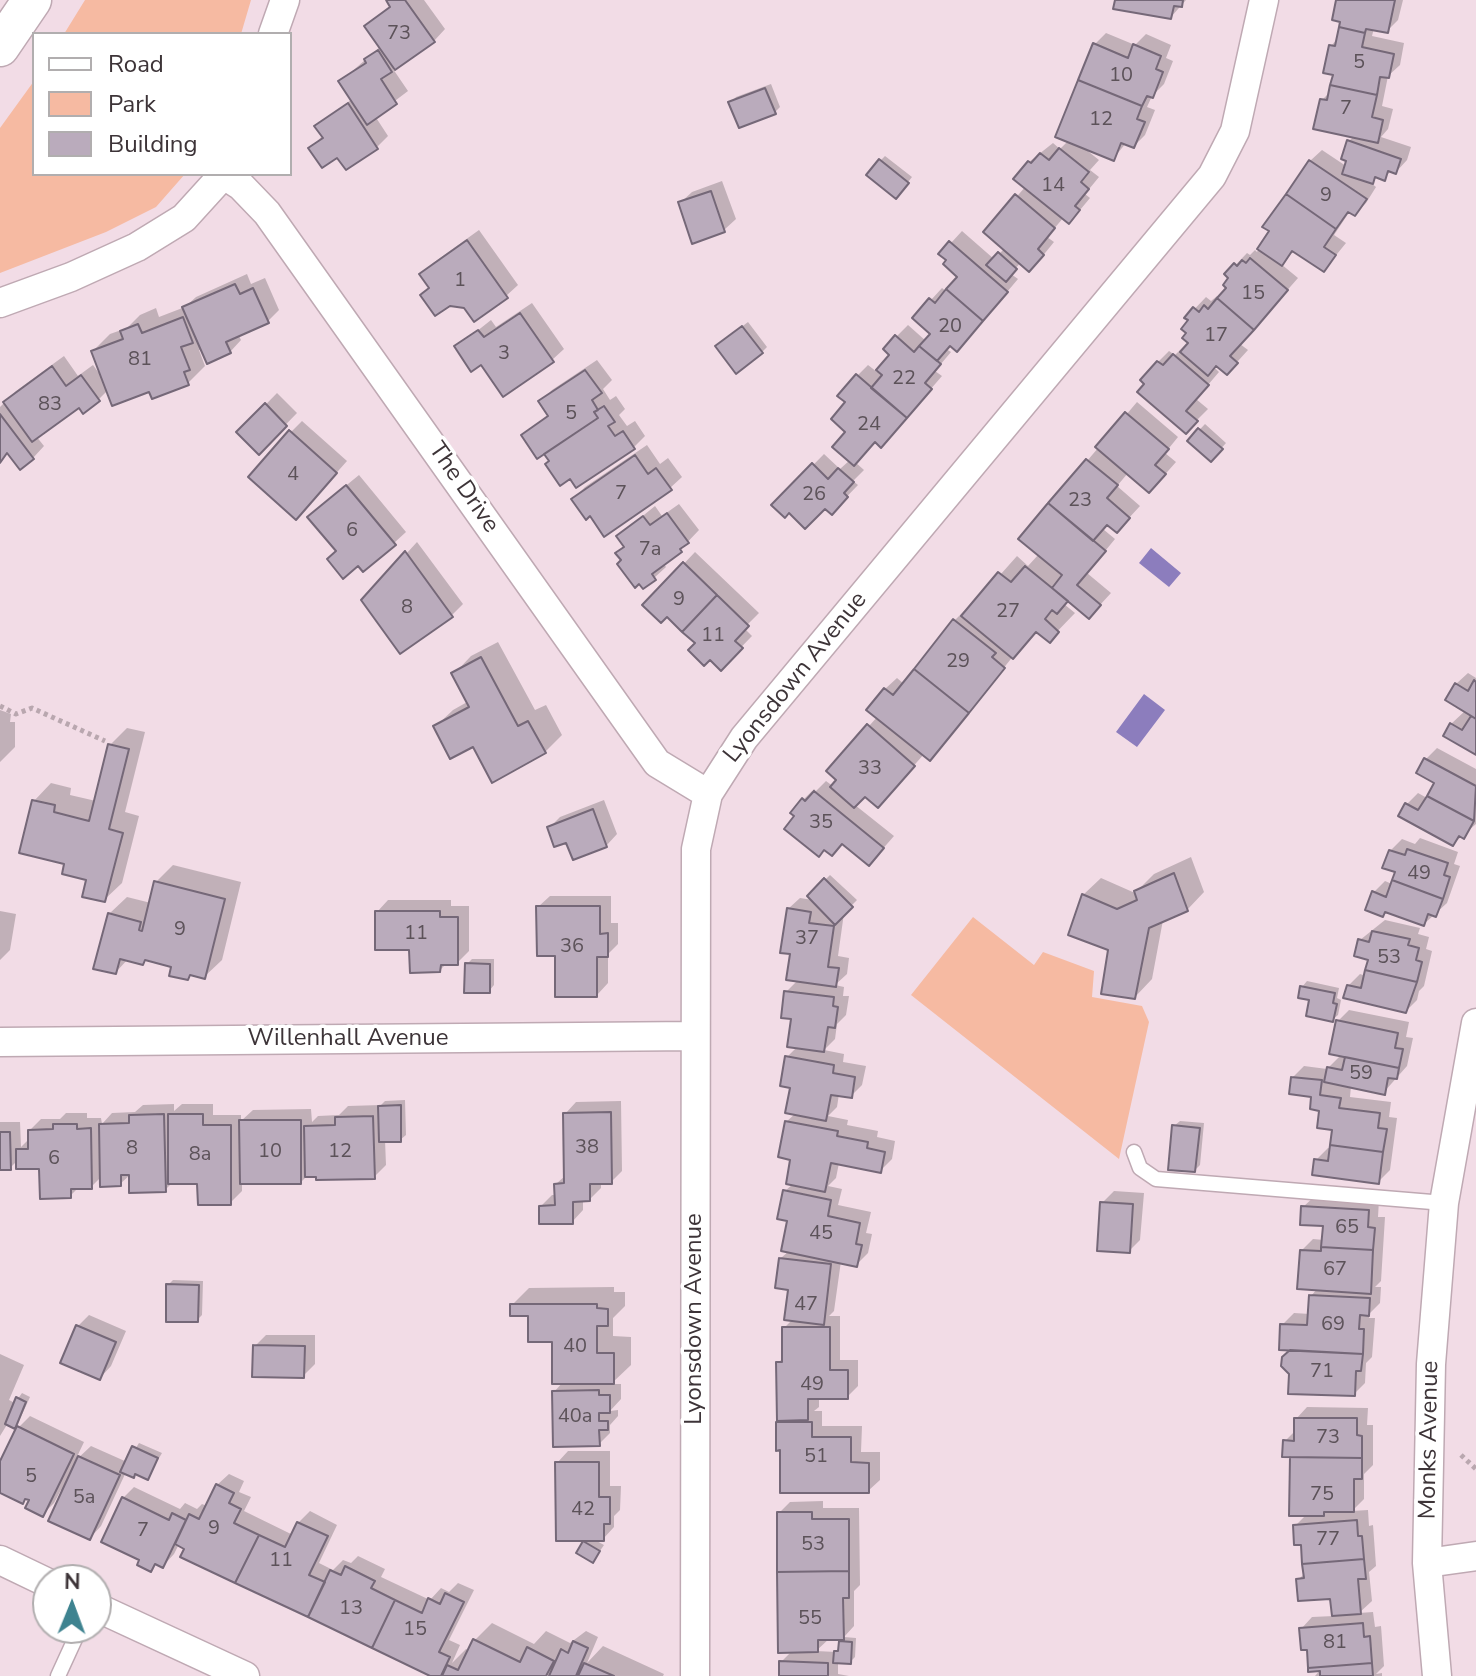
<!DOCTYPE html>
<html>
<head>
<meta charset="utf-8">
<style>
	body { margin:0 }
	#map { position:relative; width:1476px; height:1676px; overflow:hidden; background:#f2dce6; font-family:"Nunito Sans",sans-serif }
	canvas { display:block }
	.legend { position:absolute; left:32px; top:32px; width:260px; height:144px; box-sizing:border-box; background:#fff; border:2px solid #b1aeaf; margin:0; padding:10px 14px; list-style:none; font-size:24px; color:#3d3438 }
	.legend li { display:flex; align-items:center; gap:16px; height:40px }
	.legend b { width:40px; border:2px solid #b1aeaf }
	.north { position:absolute; left:32px; top:1564px; width:80px; height:80px; box-sizing:border-box; background:#fff; border:2px solid #b1aeaf; border-radius:50%; rotate:1deg; font-size:22px; font-weight:700; line-height:32px; text-align:center; color:#3d3438 }
	.north::after { content:''; display:block; margin:auto; width:28px; height:36px; background:#3e8390; clip-path:polygon(50% 0,100% 100%,50% 72%,0 100%) }
</style>
</head>
<body>
<div id="map">
<canvas width="1476" height="1676"></canvas>
<ul class="legend">
<li><b style="height:10px;background:#fff"></b>Road</li>
<li><b style="height:22px;background:#f6baa2"></b>Park</li>
<li><b style="height:22px;background:#baabbc"></b>Building</li>
</ul>
<div class="north">N</div>
</div>
<script>
const ctx = document.querySelector('canvas').getContext('2d');
ctx.lineJoin = 'round';
function paint(path, color) {
  ctx.fillStyle = color;
  ctx.fill(path, 'evenodd');
}
function poly(rows) {
  const path = new Path2D();
  for (const r of rows) {
    path.moveTo(r[0], r[1]);
    for (let i = 2; i < r.length; i += 2) path.lineTo(r[i], r[i + 1]);
  }
  return path;
}
function trace(path, color, width, dash) {
  ctx.strokeStyle = color;
  ctx.lineWidth = width;
  ctx.lineCap = dash ? 'butt' : 'round';
  ctx.setLineDash(dash || []);
  ctx.stroke(path);
}
function label(font, color, halo, rows, align = 'center') {
  ctx.font = font + ' "Nunito Sans",sans-serif';
  ctx.lineWidth = 7;
  ctx.setLineDash([]);
  ctx.textBaseline = 'middle';
  ctx.strokeStyle = halo;
  ctx.fillStyle = color;
  for (const [text, x, y, turn = 0] of rows) {
    ctx.save();
    ctx.translate(x, y);
    ctx.rotate((+turn || 0) * Math.PI / 180);
    ctx.textAlign = isNaN(turn) ? turn : align;
    if (halo) ctx.strokeText(text, 0, 0);
    ctx.fillText(text, 0, 0);
    ctx.restore();
  }
}
const green = poly([
	[85,0,251,0,241,34,64,34],
	[34,81,34,174,185,174,156,207,106,232,0,273,0,128],
	[973,917,1034,965,1043,952,1094,971,1092,997,1142,1006,1149,1022,1119,1159,911,995]
]);
const water = poly([
	[1151,548,1181,573,1169,587,1139,563],
	[1144,694,1165,710,1137,747,1116,732]
]);
const shadow = poly([
	[388,0,424,0,445,29,434,41,393,69,408,91,375,116,388,136,377,147,346,168,338,155,311,148,323,135,317,126,352,99,341,81,381,46,366,26,391,5],
	[1117,0,1186,0,1171,17],
	[1339,0,1403,0,1398,20,1387,31,1374,28,1372,36,1404,43,1400,65,1388,76,1382,106,1393,109,1388,129,1381,137,1411,147,1407,160,1396,172,1392,170,1384,178,1378,176,1371,183,1376,187,1366,203,1355,214,1350,211,1334,235,1346,243,1324,270,1295,250,1281,264,1298,278,1240,344,1248,350,1238,361,1227,372,1217,364,1214,367,1219,372,1196,399,1208,409,1186,431,1158,362,1169,351,1175,355,1186,344,1188,346,1191,320,1187,317,1206,297,1211,301,1217,296,1220,298,1229,288,1231,278,1227,274,1247,253,1250,255,1255,250,1257,252,1310,161,1322,150,1346,166,1349,141,1354,136,1322,100,1332,90,1335,74,1331,46,1338,38,1342,21],
	[1106,33,1135,45,1146,34,1171,45,1166,58,1173,61,1164,84,1152,96,1147,107,1155,110,1145,135,1134,146,1126,143,1113,159,1084,148,1099,160,1090,170,1099,177,1085,194,1090,198,1080,210,1064,217,1047,237,1054,242,1041,258,1021,262,1011,274,1018,279,968,338,950,344,946,349,951,352,935,371,942,376,892,434,876,440,855,462,864,470,853,481,858,485,832,512,825,506,789,510,774,505,824,454,840,469,850,460,848,402,857,376,868,365,877,372,892,355,896,337,908,325,926,341,932,334,931,300,942,288,947,292,960,277,941,254,951,243,962,231,994,259,1005,248,986,232,1026,186,1029,162,1053,143,1060,149,1069,140,1094,45],
	[771,84,780,107,775,112,731,102,736,97],
	[885,156,912,177,901,191,880,161],
	[722,181,736,219,724,230,693,241,680,203,692,192],
	[479,230,518,285,506,296,465,306,422,295,431,286,422,274,433,263],
	[247,274,251,284,265,278,279,310,268,321,238,334,241,340,230,352,199,350,205,366,188,383,150,389,108,390,99,399,79,405,36,436,44,446,33,458,9,452,0,461,0,407,16,391,64,356,78,376,93,365,101,376,93,351,110,334,127,328,140,315,156,308,159,317,185,307,196,297],
	[532,303,564,349,552,360,482,362,457,347,491,320,496,327],
	[748,322,767,347,762,352,723,341],
	[597,360,612,380,603,389,610,400,616,396,625,409,619,415,627,426,635,421,645,436,634,447,551,461,523,435,549,414,541,402,552,390],
	[277,393,297,413,259,452,239,432],
	[1137,402,1178,437,1165,453,1176,462,1161,479,1128,473,1117,486,1140,506,1128,519,1108,523,1103,529,1115,539,1087,573,1111,593,1100,605,1069,599,1064,604,1075,613,1049,640,1037,630,1014,655,941,747,924,754,889,794,866,794,855,805,894,836,880,852,843,842,797,816,803,800,814,789,816,791,826,781,834,787,839,780,829,771,878,716,885,689,897,678,904,684,955,620,966,609,968,611,1017,556,1028,566,1039,554,1021,539],
	[302,421,347,461,307,506,291,432],
	[1205,424,1226,443,1211,460,1189,441],
	[647,445,660,464,668,458,682,477,670,488,590,514,573,499,585,487],
	[359,475,406,532,394,543,338,551,321,506],
	[679,504,699,530,680,550,663,563,666,567,654,578,623,560,626,546,618,536,655,506,662,516],
	[417,542,463,604,451,616,364,600],
	[695,552,759,613,744,628,752,636,721,668,667,615,645,605],
	[498,642,535,710,546,705,562,735,545,752,473,744,435,727,453,710,469,701,454,674,471,656],
	[1468,673,1476,678,1476,752,1451,724,1466,710,1456,684],
	[0,710,11,714,10,722,15,722,15,747,0,762],
	[127,728,145,732,125,812,139,816,122,883,104,900,89,879,67,862,34,801,51,783,71,788,70,795,96,801,110,745],
	[1437,748,1476,769,1476,824,1453,844,1407,804,1418,793,1427,798,1436,782,1426,759],
	[604,800,617,834,606,846,567,841,549,828,560,817],
	[1420,838,1458,852,1454,864,1460,866,1447,903,1424,924,1374,892,1385,881,1392,884,1397,871,1390,851,1402,839,1415,844],
	[1191,857,1204,892,1187,910,1163,920,1152,979,1135,997,1083,895,1101,878,1135,893,1154,874],
	[173,865,241,882,222,960,204,977,192,974,188,978,173,966,147,958,143,963,128,959,116,972,109,914,127,897,151,903,156,882],
	[830,875,857,900,844,913,838,956,849,958,847,974,835,985,844,987,843,996,849,996,846,1015,837,1024,835,1039,824,1050,844,1054,843,1062,866,1066,862,1085,851,1096,839,1094,837,1107,828,1116,848,1120,847,1125,878,1131,877,1137,895,1141,892,1159,880,1171,839,1163,836,1178,828,1186,842,1189,838,1205,871,1212,866,1233,872,1234,868,1253,856,1265,841,1261,834,1311,829,1316,840,1316,840,1360,858,1360,858,1386,847,1397,819,1397,819,1407,814,1411,822,1411,822,1426,862,1426,861,1452,880,1452,880,1480,868,1491,782,1448,778,1449,778,1363,784,1357,784,1328,793,1319,790,1288,781,1258,789,1251,785,1191,793,1184,793,1158,786,1122,796,1113,787,1057,798,1046,786,992,798,980,788,909,800,898,813,900,809,896],
	[550,896,611,896,611,923,618,923,618,944,608,954,608,983,597,995,557,954,538,907],
	[388,900,451,900,451,906,469,906,469,951,457,963,447,963,440,970,411,948,377,912],
	[0,911,16,914,10,950,0,960],
	[1385,920,1420,928,1418,934,1429,937,1426,949,1432,951,1424,986,1419,991,1417,1000,1406,1011,1348,986,1360,974,1366,976,1370,958,1360,940],
	[472,959,494,959,494,985,489,991,467,964],
	[1307,981,1339,988,1337,998,1341,1000,1338,1015,1332,1020,1302,987],
	[1349,1010,1409,1022,1406,1037,1413,1038,1407,1066,1384,1092,1351,1086,1350,1097,1391,1102,1389,1117,1397,1118,1390,1170,1378,1182,1316,1160,1328,1148,1332,1149,1335,1128,1314,1095,1293,1077,1304,1066,1327,1069,1342,1054,1338,1021],
	[405,1100,406,1135,400,1140,385,1140,386,1165,374,1177,308,1175,301,1182,242,1182,242,1191,230,1203,199,1182,173,1182,165,1190,131,1174,120,1184,102,1176,91,1187,79,1187,70,1196,41,1167,18,1160,10,1168,0,1168,0,1122,20,1122,21,1147,30,1138,30,1130,41,1119,60,1119,66,1113,87,1113,87,1118,101,1118,102,1124,112,1113,135,1112,143,1105,174,1104,174,1111,182,1104,213,1104,213,1115,241,1115,241,1121,253,1110,311,1109,312,1122,318,1116,339,1115,348,1106,381,1105,385,1101],
	[621,1101,622,1171,611,1182,601,1182,601,1188,590,1199,583,1199,583,1210,572,1222,541,1206,552,1195,556,1195,556,1184,566,1175,565,1114,576,1102],
	[1180,1121,1204,1123,1200,1165,1195,1170,1174,1126],
	[1114,1191,1144,1193,1140,1240,1129,1251,1102,1203],
	[1315,1196,1379,1200,1378,1217,1385,1217,1381,1281,1375,1287,1381,1287,1380,1303,1370,1313,1369,1318,1375,1318,1372,1357,1366,1363,1365,1383,1354,1394,1294,1348,1282,1325,1294,1313,1310,1314,1311,1296,1317,1289,1302,1250,1313,1239,1324,1240,1325,1224,1303,1207],
	[173,1280,203,1281,202,1315,197,1320,168,1285],
	[614,1287,614,1292,625,1292,625,1306,613,1318,613,1336,631,1337,631,1365,611,1384,621,1384,621,1399,610,1411,618,1410,618,1416,610,1425,610,1433,599,1444,554,1392,563,1382,554,1340,530,1314,512,1305,529,1288],
	[89,1315,126,1331,111,1366,100,1378,78,1326],
	[266,1335,315,1335,315,1364,303,1376,255,1346],
	[0,1354,24,1365,9,1400,15,1403,22,1393,30,1397,19,1421,14,1426,8,1423,0,1436],
	[1307,1407,1368,1408,1367,1425,1373,1425,1373,1465,1364,1474,1364,1499,1352,1511,1368,1510,1369,1526,1373,1525,1376,1566,1369,1572,1372,1601,1359,1613,1373,1612,1375,1627,1381,1626,1384,1666,1376,1674,1382,1673,1382,1676,1315,1676,1321,1669,1301,1629,1312,1617,1334,1616,1332,1597,1298,1580,1305,1573,1303,1543,1295,1526,1307,1514,1292,1455,1285,1441,1296,1430,1296,1419],
	[30,1416,84,1442,75,1461,91,1446,127,1462,139,1443,162,1453,148,1477,136,1472,126,1472,101,1526,90,1538,64,1491,61,1490,54,1503,43,1514,32,1499,27,1498,22,1502,0,1491,0,1466,19,1427],
	[568,1451,610,1451,610,1486,621,1486,620,1510,614,1516,614,1527,603,1539,593,1539,604,1545,593,1561,579,1553,588,1539,557,1463],
	[229,1474,244,1481,239,1492,251,1497,244,1511,293,1535,298,1523,310,1511,337,1525,319,1563,333,1570,343,1560,351,1563,358,1556,385,1569,381,1577,430,1600,441,1588,449,1592,458,1583,474,1590,449,1640,460,1645,452,1663,466,1649,470,1651,475,1640,492,1623,534,1644,546,1631,570,1643,586,1631,598,1637,587,1663,603,1646,664,1674,663,1676,444,1676,446,1670,440,1676,435,1676,179,1544,174,1554,163,1566,157,1563,151,1570,141,1559,123,1498,134,1487,180,1509,185,1503,197,1509,202,1504,207,1506,217,1485],
	[823,1501,823,1508,859,1508,860,1585,854,1591,854,1626,844,1637,856,1638,855,1657,850,1662,838,1661,838,1674,849,1676,781,1676,781,1662,792,1651,779,1513,790,1502],
	[830,1638,845,1638,836,1652,816,1651]
]);
const building = poly([
	[386,0,405,0,435,42,395,70,364,26,390,7,386,0],
	[1115,0,1183,0,1182,7,1174,6,1171,19,1113,9,1115,0],
	[1336,0,1395,0,1388,33,1366,29,1365,33,1339,27,1340,22,1332,20,1336,0],
	[1339,27,1365,33,1362,47,1394,54,1389,78,1380,77,1377,95,1330,85,1333,75,1323,73,1329,45,1335,46,1339,27],
	[1093,43,1128,58,1133,44,1161,56,1156,69,1163,72,1153,98,1147,96,1142,106,1078,80,1093,43],
	[378,50,392,72,381,79,397,104,367,125,338,81,366,63,364,59,378,50],
	[1078,80,1142,106,1137,119,1145,122,1134,148,1121,143,1114,161,1055,137,1078,80],
	[1330,85,1377,95,1372,117,1383,120,1378,143,1313,129,1320,99,1327,100,1330,85],
	[765,88,776,114,739,128,728,102,765,88],
	[348,103,378,149,346,170,337,158,322,168,308,148,323,138,314,126,348,103],
	[1347,140,1401,159,1396,174,1388,171,1385,181,1375,177,1373,184,1342,174,1346,161,1341,159,1347,140],
	[1059,148,1089,172,1081,182,1089,189,1075,206,1080,210,1069,224,1013,179,1028,161,1031,163,1040,153,1049,160,1059,148],
	[879,159,909,183,896,199,866,175,879,159],
	[1309,160,1367,199,1355,216,1348,212,1336,229,1286,194,1309,160],
	[711,191,725,232,692,244,678,202,711,191],
	[1015,194,1055,228,1038,249,1044,255,1029,272,983,232,1015,194],
	[1286,194,1336,229,1324,247,1336,255,1324,272,1292,251,1282,266,1257,249,1269,231,1262,227,1286,194],
	[467,240,508,298,474,322,464,308,450,306,435,316,420,295,429,288,419,274,467,240],
	[949,241,1008,292,983,321,946,289,957,277,943,264,946,260,938,254,949,241],
	[998,252,1017,269,1006,282,986,265,998,252],
	[1250,258,1288,290,1254,330,1217,298,1226,288,1223,285,1228,278,1224,274,1234,263,1237,266,1242,260,1246,263,1250,258],
	[235,284,240,294,253,288,269,323,226,342,231,353,207,364,182,307,235,284],
	[946,289,983,321,957,352,950,346,937,361,919,346,930,334,912,318,929,298,935,303,946,289],
	[1217,298,1254,330,1230,356,1238,363,1227,375,1216,366,1208,376,1180,352,1188,343,1182,338,1186,333,1181,329,1188,320,1184,318,1193,307,1199,312,1204,305,1208,309,1217,298],
	[520,313,554,362,503,397,481,365,471,372,454,346,478,330,484,337,520,313],
	[183,317,193,343,181,347,190,370,184,372,189,385,152,399,149,392,112,406,91,351,123,339,120,331,138,324,142,333,183,317],
	[742,326,763,353,736,374,715,346,742,326],
	[895,335,914,352,919,346,941,364,925,383,932,389,907,418,871,388,882,375,876,370,889,355,883,349,895,335],
	[1173,354,1209,385,1186,411,1198,421,1186,434,1137,392,1144,384,1140,380,1157,361,1163,365,1173,354],
	[52,366,66,386,81,375,100,401,83,414,79,408,32,442,3,402,52,366],
	[585,370,602,393,592,400,598,410,594,412,598,418,537,459,521,435,548,416,538,401,585,370],
	[856,374,907,418,881,448,875,442,854,466,832,447,845,432,831,419,845,402,837,396,856,374],
	[265,403,287,426,259,455,236,432,265,403],
	[604,406,615,422,608,426,615,436,623,431,635,449,576,488,570,479,560,486,545,464,549,461,544,454,598,418,594,412,604,406],
	[1125,412,1169,449,1155,465,1166,474,1149,493,1095,447,1125,412],
	[0,414,34,459,20,470,7,453,0,463,0,414],
	[1198,428,1223,449,1211,462,1187,441,1198,428],
	[289,430,337,473,296,520,248,477,289,430],
	[635,455,648,474,656,468,672,490,604,537,590,516,586,520,571,499,635,455],
	[1086,459,1118,485,1107,498,1130,518,1117,533,1107,525,1093,541,1048,503,1086,459],
	[812,463,828,479,838,468,854,482,844,493,848,497,832,515,825,509,805,529,789,513,785,518,771,505,812,463],
	[346,485,396,545,363,572,358,566,343,579,327,559,336,551,307,517,346,485],
	[1048,503,1106,551,1077,585,1101,605,1089,619,1052,588,1062,575,1018,539,1048,503],
	[667,513,689,543,680,549,682,552,652,574,656,580,643,589,639,584,635,588,617,564,621,560,615,553,624,547,616,536,643,516,650,525,667,513],
	[405,551,453,617,400,654,361,600,405,551],
	[683,562,717,595,682,632,667,617,661,623,642,605,683,562],
	[1025,566,1068,601,1057,614,1052,610,1045,619,1059,632,1050,643,1036,632,1013,659,961,616,998,572,1011,582,1025,566],
	[717,595,749,626,735,641,743,648,721,671,710,660,704,666,688,650,695,643,682,632,717,595],
	[953,619,996,653,992,657,1005,668,969,713,914,669,953,619],
	[481,657,518,726,528,721,546,753,492,783,473,747,450,759,433,726,469,707,451,673,481,657],
	[914,669,969,713,930,761,866,710,884,688,893,695,914,669],
	[1474,680,1476,682,1476,719,1445,700,1455,683,1468,691,1474,680],
	[1471,716,1476,719,1476,755,1443,736,1450,723,1462,730,1471,716],
	[867,724,915,766,878,808,865,797,854,808,830,787,836,780,826,771,867,724],
	[108,744,129,749,109,829,123,833,105,902,82,897,86,880,62,874,64,864,19,853,32,800,55,805,54,812,89,821,108,744],
	[1424,758,1476,786,1474,821,1427,796,1434,783,1416,773,1424,758],
	[814,791,884,848,869,866,842,844,832,856,824,850,819,857,784,829,794,816,790,813,802,798,805,801,814,791],
	[1427,796,1474,821,1464,839,1459,836,1453,846,1398,816,1405,803,1418,810,1427,796],
	[593,809,607,847,573,860,566,843,554,847,547,827,593,809],
	[1407,849,1448,863,1444,875,1450,877,1443,899,1392,880,1395,872,1382,868,1389,850,1405,855,1407,849],
	[1174,873,1188,911,1149,928,1135,999,1101,994,1108,950,1068,935,1082,894,1117,909,1137,900,1134,891,1174,873],
	[824,878,853,907,835,925,807,896,824,878],
	[1392,880,1443,899,1436,917,1428,914,1424,926,1385,912,1383,917,1365,910,1372,891,1386,897,1392,880],
	[154,881,225,899,205,979,190,975,188,980,169,976,171,967,145,960,143,965,120,959,116,974,93,969,108,913,141,922,139,930,142,931,154,881],
	[536,906,600,906,600,934,608,933,608,957,597,957,597,997,555,997,555,956,537,956,536,906],
	[787,908,811,912,809,923,834,926,828,967,839,968,836,987,786,980,790,954,780,953,787,908],
	[375,911,440,911,440,917,458,917,458,965,441,965,440,972,410,973,409,950,375,950,375,911],
	[1372,931,1410,939,1408,945,1419,948,1416,960,1422,962,1417,982,1365,970,1368,960,1354,956,1358,939,1369,942,1372,931],
	[465,963,490,964,490,993,464,993,465,963],
	[1365,970,1417,982,1406,1013,1343,998,1347,985,1361,988,1365,970],
	[1300,986,1335,993,1333,1003,1337,1004,1333,1022,1306,1016,1309,1000,1298,998,1300,986],
	[784,991,834,997,833,1006,838,1007,835,1028,828,1027,824,1052,787,1047,791,1019,781,1018,784,991],
	[1336,1020,1398,1033,1395,1048,1403,1049,1399,1068,1329,1054,1336,1020],
	[785,1056,834,1065,833,1073,855,1077,852,1098,831,1095,826,1121,785,1113,790,1088,780,1086,785,1056],
	[1345,1057,1399,1068,1397,1079,1388,1078,1385,1095,1324,1082,1327,1067,1342,1070,1345,1057],
	[1291,1077,1322,1080,1320,1095,1341,1098,1339,1108,1380,1113,1378,1128,1387,1129,1383,1152,1330,1145,1332,1130,1317,1128,1319,1111,1310,1109,1311,1097,1289,1094,1291,1077],
	[401,1105,401,1142,379,1142,378,1106,401,1105],
	[611,1112,612,1184,590,1184,590,1201,573,1202,573,1224,539,1224,539,1206,555,1205,554,1184,564,1183,563,1113,611,1112],
	[164,1114,166,1192,129,1193,129,1175,121,1175,121,1186,100,1187,99,1124,129,1123,129,1115,164,1114],
	[168,1114,203,1114,203,1125,231,1125,231,1205,198,1205,197,1184,168,1184,168,1114],
	[373,1116,375,1179,316,1180,316,1177,305,1177,304,1126,335,1125,335,1117,373,1116],
	[239,1120,301,1120,301,1184,240,1184,239,1120],
	[785,1121,838,1131,837,1136,868,1142,867,1148,885,1152,881,1173,831,1163,825,1192,786,1184,790,1160,778,1157,785,1121],
	[53,1124,77,1124,77,1129,91,1128,92,1189,71,1189,71,1198,40,1199,39,1169,16,1169,16,1149,28,1149,28,1130,53,1129,53,1124],
	[1172,1125,1200,1128,1195,1172,1168,1170,1172,1125],
	[0,1132,10,1132,11,1170,0,1170,0,1132],
	[1330,1145,1383,1152,1379,1184,1312,1175,1314,1159,1328,1161,1330,1145],
	[783,1190,831,1200,828,1216,860,1223,856,1244,862,1245,857,1267,781,1251,787,1221,777,1219,783,1190],
	[1100,1202,1133,1204,1130,1253,1097,1251,1100,1202],
	[1301,1206,1369,1210,1368,1227,1375,1228,1373,1250,1321,1247,1323,1226,1300,1225,1301,1206],
	[1321,1247,1373,1250,1371,1294,1297,1289,1300,1250,1321,1251,1321,1247],
	[779,1258,831,1264,824,1325,784,1320,788,1290,775,1288,779,1258],
	[166,1284,199,1285,198,1322,166,1322,166,1284],
	[1309,1295,1370,1298,1369,1316,1360,1315,1359,1329,1364,1329,1363,1354,1279,1350,1280,1324,1307,1325,1309,1295],
	[510,1304,597,1304,597,1308,608,1309,608,1326,597,1326,597,1353,614,1353,614,1384,552,1384,552,1342,528,1342,528,1316,510,1316,510,1304],
	[76,1325,116,1342,100,1380,60,1363,76,1325],
	[782,1327,830,1327,830,1370,848,1370,848,1399,808,1399,808,1420,777,1421,776,1362,782,1362,782,1327],
	[253,1345,305,1346,304,1378,252,1377,253,1345],
	[1290,1350,1363,1354,1361,1371,1356,1371,1355,1396,1288,1394,1289,1374,1281,1366,1282,1357,1290,1350],
	[599,1390,599,1395,610,1395,610,1413,599,1413,599,1421,608,1421,608,1430,599,1430,600,1446,553,1447,552,1391,599,1390],
	[16,1397,26,1402,15,1429,5,1424,16,1397],
	[1294,1418,1357,1418,1357,1435,1362,1436,1362,1458,1282,1457,1283,1440,1294,1441,1294,1418],
	[776,1422,812,1422,812,1437,851,1437,851,1462,869,1463,869,1493,780,1493,780,1450,776,1451,776,1422],
	[17,1426,74,1454,43,1517,25,1508,29,1500,25,1499,23,1504,0,1493,0,1461,17,1426],
	[132,1446,158,1458,148,1480,135,1474,134,1478,120,1472,132,1446],
	[78,1456,120,1475,90,1540,48,1521,78,1456],
	[1290,1457,1362,1458,1362,1479,1354,1479,1354,1512,1324,1512,1324,1516,1289,1516,1290,1457],
	[555,1462,599,1462,599,1497,610,1497,610,1524,604,1524,604,1541,556,1541,555,1462],
	[216,1484,234,1493,229,1503,241,1509,234,1523,259,1535,235,1583,180,1557,184,1549,175,1544,189,1514,199,1519,216,1484],
	[122,1497,169,1520,172,1513,186,1520,163,1568,155,1564,151,1572,137,1565,139,1560,101,1542,122,1497],
	[777,1512,812,1512,812,1519,849,1519,849,1571,777,1572,777,1512],
	[1357,1520,1358,1536,1362,1536,1364,1559,1302,1564,1301,1545,1294,1545,1293,1525,1357,1520],
	[297,1522,328,1536,309,1575,325,1582,308,1617,235,1583,259,1535,285,1547,297,1522],
	[583,1541,600,1551,593,1563,576,1553,583,1541],
	[1364,1559,1366,1579,1358,1579,1361,1614,1332,1616,1330,1599,1298,1601,1296,1579,1304,1578,1302,1564,1364,1559],
	[345,1566,375,1581,371,1588,395,1600,372,1648,308,1617,330,1570,341,1575,345,1566],
	[849,1571,849,1598,843,1598,844,1640,818,1640,818,1652,778,1653,777,1572,849,1571],
	[445,1593,464,1602,439,1652,450,1657,441,1676,430,1676,372,1648,395,1600,422,1613,428,1598,440,1604,445,1593],
	[1363,1623,1364,1637,1370,1636,1372,1663,1308,1668,1307,1650,1301,1650,1299,1628,1363,1623],
	[473,1639,520,1662,527,1647,554,1661,546,1676,442,1676,447,1665,458,1670,473,1639],
	[573,1641,588,1648,576,1676,549,1676,561,1649,568,1653,573,1641],
	[839,1641,852,1642,851,1664,833,1663,834,1651,838,1651,839,1641],
	[779,1661,828,1663,828,1676,779,1676,779,1661],
	[584,1663,614,1676,578,1676,584,1663],
	[1372,1663,1373,1676,1320,1676,1320,1671,1308,1672,1308,1668,1372,1663]
]);
const path = poly([
	[0,706,16,714,32,708,105,741],
	[1461,1455,1476,1469]
]);
const lane = poly([
	[1134,1152,1140,1168,1156,1179,1444,1203],
	[58,1676,80,1628]
]);
const street = poly([
	[273,34,285,0],
	[224,175,241,186,267,213,657,763,708,794],
	[0,303,71,277,137,247,184,218,224,174],
	[0,1042,695,1036],
	[0,1560,48,1583],
	[1427,1563,1476,1556],
	[96,1607,245,1676],
	[695,1676,696,849,708,794,744,738,1212,176,1235,131,1264,0],
	[1437,1676,1427,1563,1431,1364,1444,1203,1476,1023]
]);
const secondary = poly([
	[0,47,32,0]
]);
const numberNames = [
	["73",399,34],
	["5",1359,63],
	["10",1121,76],
	["7",1346,109],
	["12",1101,120],
	["14",1053,186],
	["9",1326,196],
	["1",460,281],
	["15",1253,294],
	["20",950,327],
	["17",1216,336],
	["3",504,354],
	["81",140,360],
	["22",904,379],
	["83",50,405],
	["5",571,414],
	["24",869,425],
	["4",293,475],
	["7",621,494],
	["26",814,495],
	["23",1080,501],
	["6",352,531],
	["7a",650,550],
	["9",679,600],
	["8",407,608],
	["27",1008,612],
	["11",713,636],
	["29",958,662],
	["33",870,769],
	["35",821,823],
	["49",1419,874],
	["9",180,930],
	["11",416,934],
	["37",807,939],
	["36",572,947],
	["53",1389,958],
	["59",1361,1074],
	["38",587,1148],
	["8",132,1149],
	["10",270,1152],
	["12",340,1152],
	["8a",200,1155],
	["6",54,1159],
	["65",1347,1228],
	["45",821,1234],
	["67",1335,1270],
	["47",806,1305],
	["69",1333,1325],
	["40",575,1347],
	["71",1322,1372],
	["49",812,1385],
	["40a",575,1417],
	["73",1328,1438],
	["51",816,1457],
	["5",31,1477],
	["75",1322,1495],
	["5a",84,1498],
	["42",583,1510],
	["9",214,1529],
	["7",143,1531],
	["77",1328,1540],
	["53",813,1545],
	["11",281,1561],
	["13",351,1609],
	["55",810,1619],
	["15",415,1630],
	["81",1335,1643]
];
const streetNames = [
	["The Drive",463,488,55],
	["Lyonsdown Avenue",796,678,-51],
	["Willenhall Avenue",348,1039],
	["Lyonsdown Avenue",695,1319,-90],
	["Monks Avenue",1430,1440,-89]
];
paint(green, '#f6baa2');
paint(water, '#8c7dbd');
paint(shadow, '#0003');
paint(building, '#baabbc');
trace(building, '#756878', 2);
trace(lane, '#bfa9b3', 17);
trace(street, '#bfa9b3', 31);
trace(secondary, '#bfa9b3', 41);
trace(path, '#b9a7af', 5, [4, 4]);
trace(lane, '#fff', 14);
trace(street, '#fff', 28);
trace(secondary, '#fff', 38);
label('20px', '#5c5259', null, numberNames);
label('24px', '#3d3438', '#fff', streetNames);
</script>
</body>
</html>
